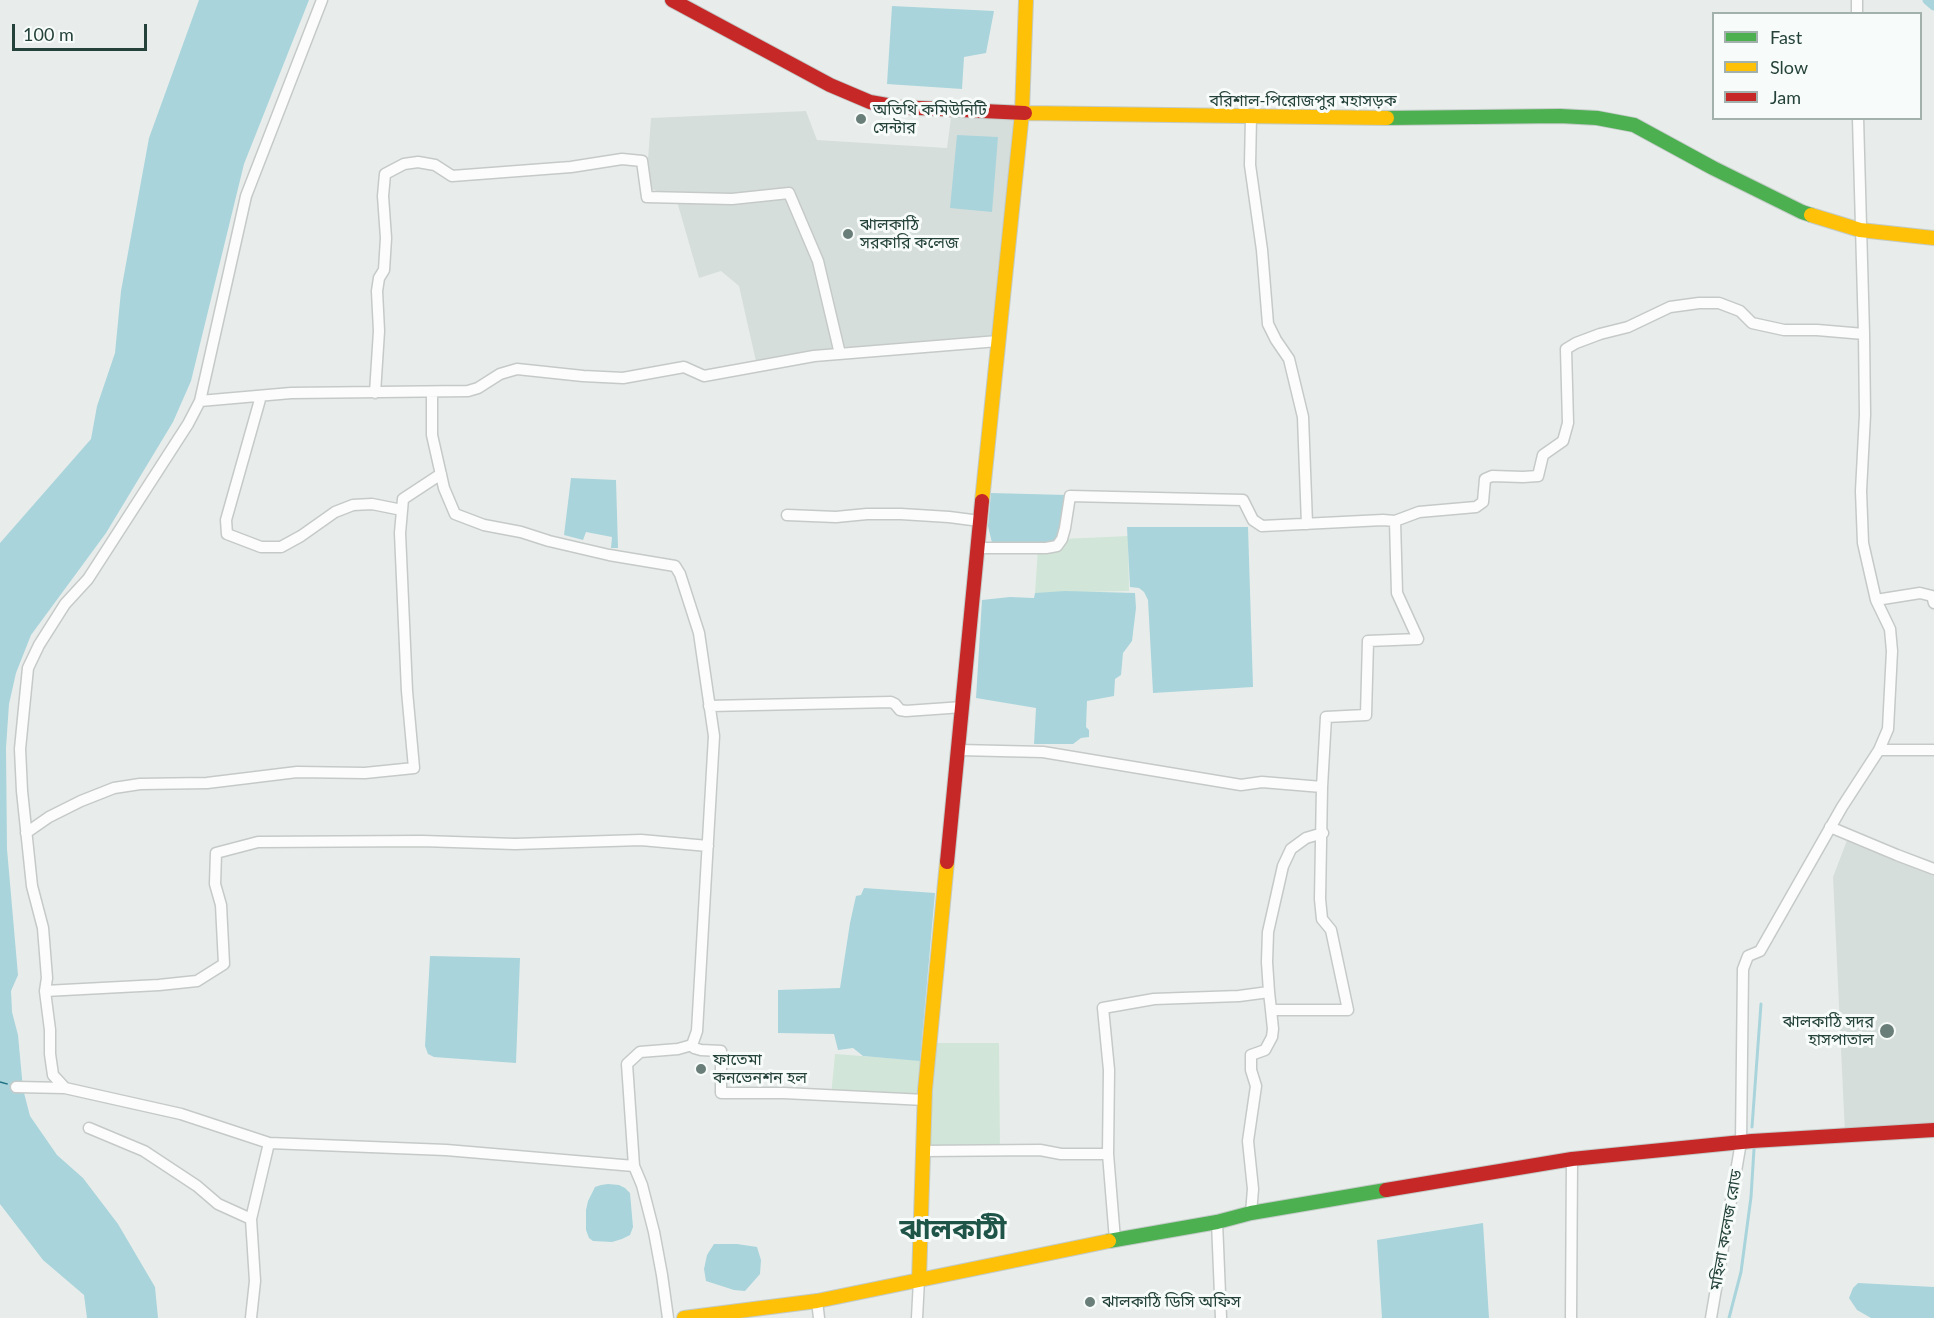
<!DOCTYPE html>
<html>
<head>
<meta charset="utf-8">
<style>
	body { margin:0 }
	#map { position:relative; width:1934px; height:1318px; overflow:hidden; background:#e8edeb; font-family:Lato,sans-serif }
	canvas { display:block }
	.legend { position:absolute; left:1712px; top:12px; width:210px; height:108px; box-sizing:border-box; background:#f7fbf9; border:2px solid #a3b1ad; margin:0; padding:8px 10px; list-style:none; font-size:18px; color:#24423a }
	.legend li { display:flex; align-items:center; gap:12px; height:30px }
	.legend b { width:30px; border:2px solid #a3b1ad }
	.scale { position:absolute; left:12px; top:24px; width:135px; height:27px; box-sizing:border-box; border:3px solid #24423a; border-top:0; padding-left:8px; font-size:18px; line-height:21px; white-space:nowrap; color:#24423a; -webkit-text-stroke:4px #f7fbf9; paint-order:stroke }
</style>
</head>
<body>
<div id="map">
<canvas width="1934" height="1318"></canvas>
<ul class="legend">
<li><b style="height:8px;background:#4caf50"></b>Fast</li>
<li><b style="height:8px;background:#ffc107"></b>Slow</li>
<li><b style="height:8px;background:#c62828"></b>Jam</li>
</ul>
<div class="scale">100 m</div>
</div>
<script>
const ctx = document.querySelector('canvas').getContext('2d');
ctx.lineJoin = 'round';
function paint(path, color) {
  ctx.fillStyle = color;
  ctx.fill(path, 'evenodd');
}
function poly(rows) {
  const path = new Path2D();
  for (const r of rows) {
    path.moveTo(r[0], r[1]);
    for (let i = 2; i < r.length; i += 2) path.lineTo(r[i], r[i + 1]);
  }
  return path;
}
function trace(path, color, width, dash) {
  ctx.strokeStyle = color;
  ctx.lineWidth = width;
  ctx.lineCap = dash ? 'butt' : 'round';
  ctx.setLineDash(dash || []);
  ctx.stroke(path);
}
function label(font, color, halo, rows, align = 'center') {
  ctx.font = font + ' Lato,"Noto Sans Bengali",sans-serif';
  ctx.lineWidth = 6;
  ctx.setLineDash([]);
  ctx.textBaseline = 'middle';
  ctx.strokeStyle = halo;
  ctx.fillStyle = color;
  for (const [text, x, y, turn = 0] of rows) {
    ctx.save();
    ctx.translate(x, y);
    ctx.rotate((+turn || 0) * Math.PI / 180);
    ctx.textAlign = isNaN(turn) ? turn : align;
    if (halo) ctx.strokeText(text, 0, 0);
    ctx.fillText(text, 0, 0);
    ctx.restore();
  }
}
const built = poly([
	[952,110,1022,113,998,341,757,366,739,286,721,271,699,278,676,198,646,187,651,118,806,111,817,140,947,148],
	[1849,835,1934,869,1934,1130,1845,1135,1833,877]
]);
const green = poly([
	[1128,536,1129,591,1035,593,1038,548,1062,539],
	[930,1043,999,1043,1000,1150,922,1151,926,1100,831,1096,835,1054,928,1061]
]);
const water = poly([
	[199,0,309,0,244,164,191,381,173,422,106,533,31,635,16,673,9,704,6,748,7,849,18,975,11,991,12,1012,18,1035,23,1089,30,1116,57,1155,83,1178,118,1224,155,1287,158,1318,87,1318,84,1295,43,1260,0,1204,0,543,91,439,97,406,115,353,121,291,149,138],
	[892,6,994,11,986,53,964,57,962,89,887,84],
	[957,135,998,137,992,212,950,208],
	[571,478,616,480,618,548,611,548,612,537,586,532,583,540,564,535],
	[991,493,1066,495,1060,533,1057,539,1050,542,992,543,988,526],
	[1127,527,1248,527,1253,687,1153,693,1148,600,1144,592,1139,588,1130,587],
	[1065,591,1135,593,1136,608,1132,641,1123,653,1121,675,1115,679,1114,696,1087,701,1086,727,1089,730,1089,737,1081,738,1073,744,1034,744,1036,708,976,698,982,600,1010,597,1034,598,1035,593],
	[864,888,935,893,920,1061,863,1056,853,1048,838,1050,834,1034,778,1033,778,990,840,988,850,923,856,896,861,895],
	[430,956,520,958,516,1063,434,1057,428,1054,425,1046],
	[608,1184,619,1185,625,1188,630,1193,633,1227,630,1235,622,1239,612,1242,593,1241,589,1238,586,1230,586,1210,588,1201,595,1187,601,1185],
	[1483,1223,1489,1318,1382,1318,1377,1240],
	[714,1244,737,1244,757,1247,761,1260,760,1274,745,1291,734,1290,706,1281,704,1269,707,1255],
	[1858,1283,1934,1287,1934,1318,1871,1318,1857,1310,1849,1298,1853,1288]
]);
const stream = poly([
	[1752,1127,1761,1004],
	[1729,1318,1741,1272,1751,1197,1754,1149]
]);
const canal = poly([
	[1927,0,1934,6]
]);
const ferry = poly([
	[0,1082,11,1085]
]);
const street = poly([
	[322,0,246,196,200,401,188,424,88,579,65,604,39,645,28,668,20,749,22,791,32,886,43,928,47,978,45,991,50,1030,50,1054,53,1075,65,1088,181,1114,269,1143,446,1150,634,1166],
	[1857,14,1857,0],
	[1251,117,1250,165,1262,250,1268,324,1276,340,1289,359,1303,417,1307,524],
	[1858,118,1864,334,1865,415,1861,491,1863,543,1876,600,1920,593,1932,596,1934,603],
	[432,392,432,435,444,488,455,514,484,525,521,532,549,541,609,555,675,566,680,574,699,633,714,736,697,1031,692,1045,678,1049,640,1052,627,1064,634,1166,642,1185,654,1232,662,1275,668,1318],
	[375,393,379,331,377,291,379,278,384,270,386,238,383,196,385,174,404,164,418,162,435,165,452,176,571,167,622,159,642,161,647,197,732,199,789,193,818,261,840,354],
	[261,396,226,520,227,534,261,547,281,547,301,536,335,512,353,505,372,504,402,510],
	[200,401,291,393,468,391,478,388,500,374,517,369,583,376,623,378,684,367,704,376,814,356,998,341],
	[787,515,836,517,867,514,901,514,949,517,980,521],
	[978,548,1046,548,1057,546,1062,539,1065,528,1070,496,1243,500,1253,520,1262,526,1383,520,1395,521,1419,512,1476,507,1483,502,1485,479,1492,476,1523,477,1538,476,1543,455,1563,441,1568,423,1566,349,1576,343,1600,334,1628,327,1670,307,1699,303,1719,303,1740,311,1752,323,1784,330,1817,330,1864,334],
	[1876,600,1890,629,1892,651,1888,729,1879,750],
	[709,706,891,702,895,704,900,710,906,711,963,707],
	[959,750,1043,752,1241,785,1262,782,1322,787,1320,899,1322,919,1331,930,1348,1010,1271,1010,1273,1029,1272,1037,1265,1050,1251,1055,1251,1070,1256,1086,1248,1141,1253,1189,1251,1213],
	[1322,787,1326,717,1366,715,1368,641,1418,639,1397,593,1395,521],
	[1830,827,1897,855,1934,869],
	[26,833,49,817,81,801,114,788,140,784,207,783,297,772,365,773,414,768,407,691,400,533,403,499,441,474],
	[45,991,159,985,197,981,224,964,221,905,215,884,216,853,258,842,422,841,515,844,641,840,708,846],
	[1269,992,1267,962,1268,932,1283,866,1291,849,1306,838,1323,833],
	[692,1045,694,1048,701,1050,721,1051,721,1093,784,1093,925,1100],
	[16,1087,65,1088],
	[89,1128,144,1151,197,1186,218,1204,251,1219],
	[922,1151,1040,1150,1061,1154,1108,1154,1115,1240],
	[1108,1154,1109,1070,1103,1008,1154,999,1239,996,1269,992,1271,1010],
	[1217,1222,1221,1318],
	[817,1301,819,1318],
	[251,1318,255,1281,251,1219,269,1143],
	[917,1318,919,1280],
	[1571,1318,1572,1159],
	[1711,1318,1741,1142,1743,969,1748,956,1760,951,1842,807,1879,750,1934,750]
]);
const fast = poly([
	[1387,118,1560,116,1597,118,1634,125,1713,168,1802,212,1811,215],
	[1109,1241,1217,1222,1251,1213,1386,1190]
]);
const slow = poly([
	[1025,113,1387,118],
	[1811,215,1860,230,1934,238],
	[982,501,1022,113,1026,0],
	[919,1280,925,1090,947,862],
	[684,1318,817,1301,1109,1241]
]);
const jam = poly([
	[672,0,830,85,870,102,898,107,1025,113],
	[947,862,982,501],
	[1386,1190,1572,1159,1752,1141,1934,1130]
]);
const markers = [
	[861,119,6,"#697e78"],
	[848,234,6,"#697e78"],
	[1887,1031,8,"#697e78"],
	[701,1069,6,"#697e78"],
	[1090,1302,6,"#697e78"]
];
const streetNames = [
	["বরিশাল-পিরোজপুর মহাসড়ক",1303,101],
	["মহিলা কলেজ রোড",1726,1230,-80]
];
const poiNames = [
	["অতিথি কমিউনিটি",873,110],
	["সেন্টার",873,128],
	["ঝালকাঠি",860,225],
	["সরকারি কলেজ",860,243],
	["ঝালকাঠি সদর",1874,1022,"right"],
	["হাসপাতাল",1874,1040,"right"],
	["ফাতেমা",713,1060],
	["কনভেনশন হল",713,1078],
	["ঝালকাঠি ডিসি অফিস",1102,1302]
];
const townNames = [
	["ঝালকাঠী",953,1230]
];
paint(built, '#d6dedb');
paint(green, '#d1e6d8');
paint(water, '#a9d4db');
trace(stream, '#a9d4db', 3);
trace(canal, '#a9d4db', 9);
trace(ferry, '#1c6f80', 1.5, [8, 6]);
trace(street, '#c5cac8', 13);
trace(fast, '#c3cbc8', 16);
trace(slow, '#c3cbc8', 16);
trace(jam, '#c3cbc8', 16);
trace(street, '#fcfcfc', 10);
trace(fast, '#4caf50', 14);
trace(slow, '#ffc107', 14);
trace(jam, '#c62828', 14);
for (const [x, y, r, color] of markers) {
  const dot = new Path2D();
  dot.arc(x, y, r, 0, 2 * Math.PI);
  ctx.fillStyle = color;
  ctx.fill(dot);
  trace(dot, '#f7fbf9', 2);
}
label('16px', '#24423a', '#f7fbf9', streetNames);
label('16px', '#24423a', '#f7fbf9', poiNames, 'left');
label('bold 28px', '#1f5548', '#f7fbf9', townNames);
</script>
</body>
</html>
